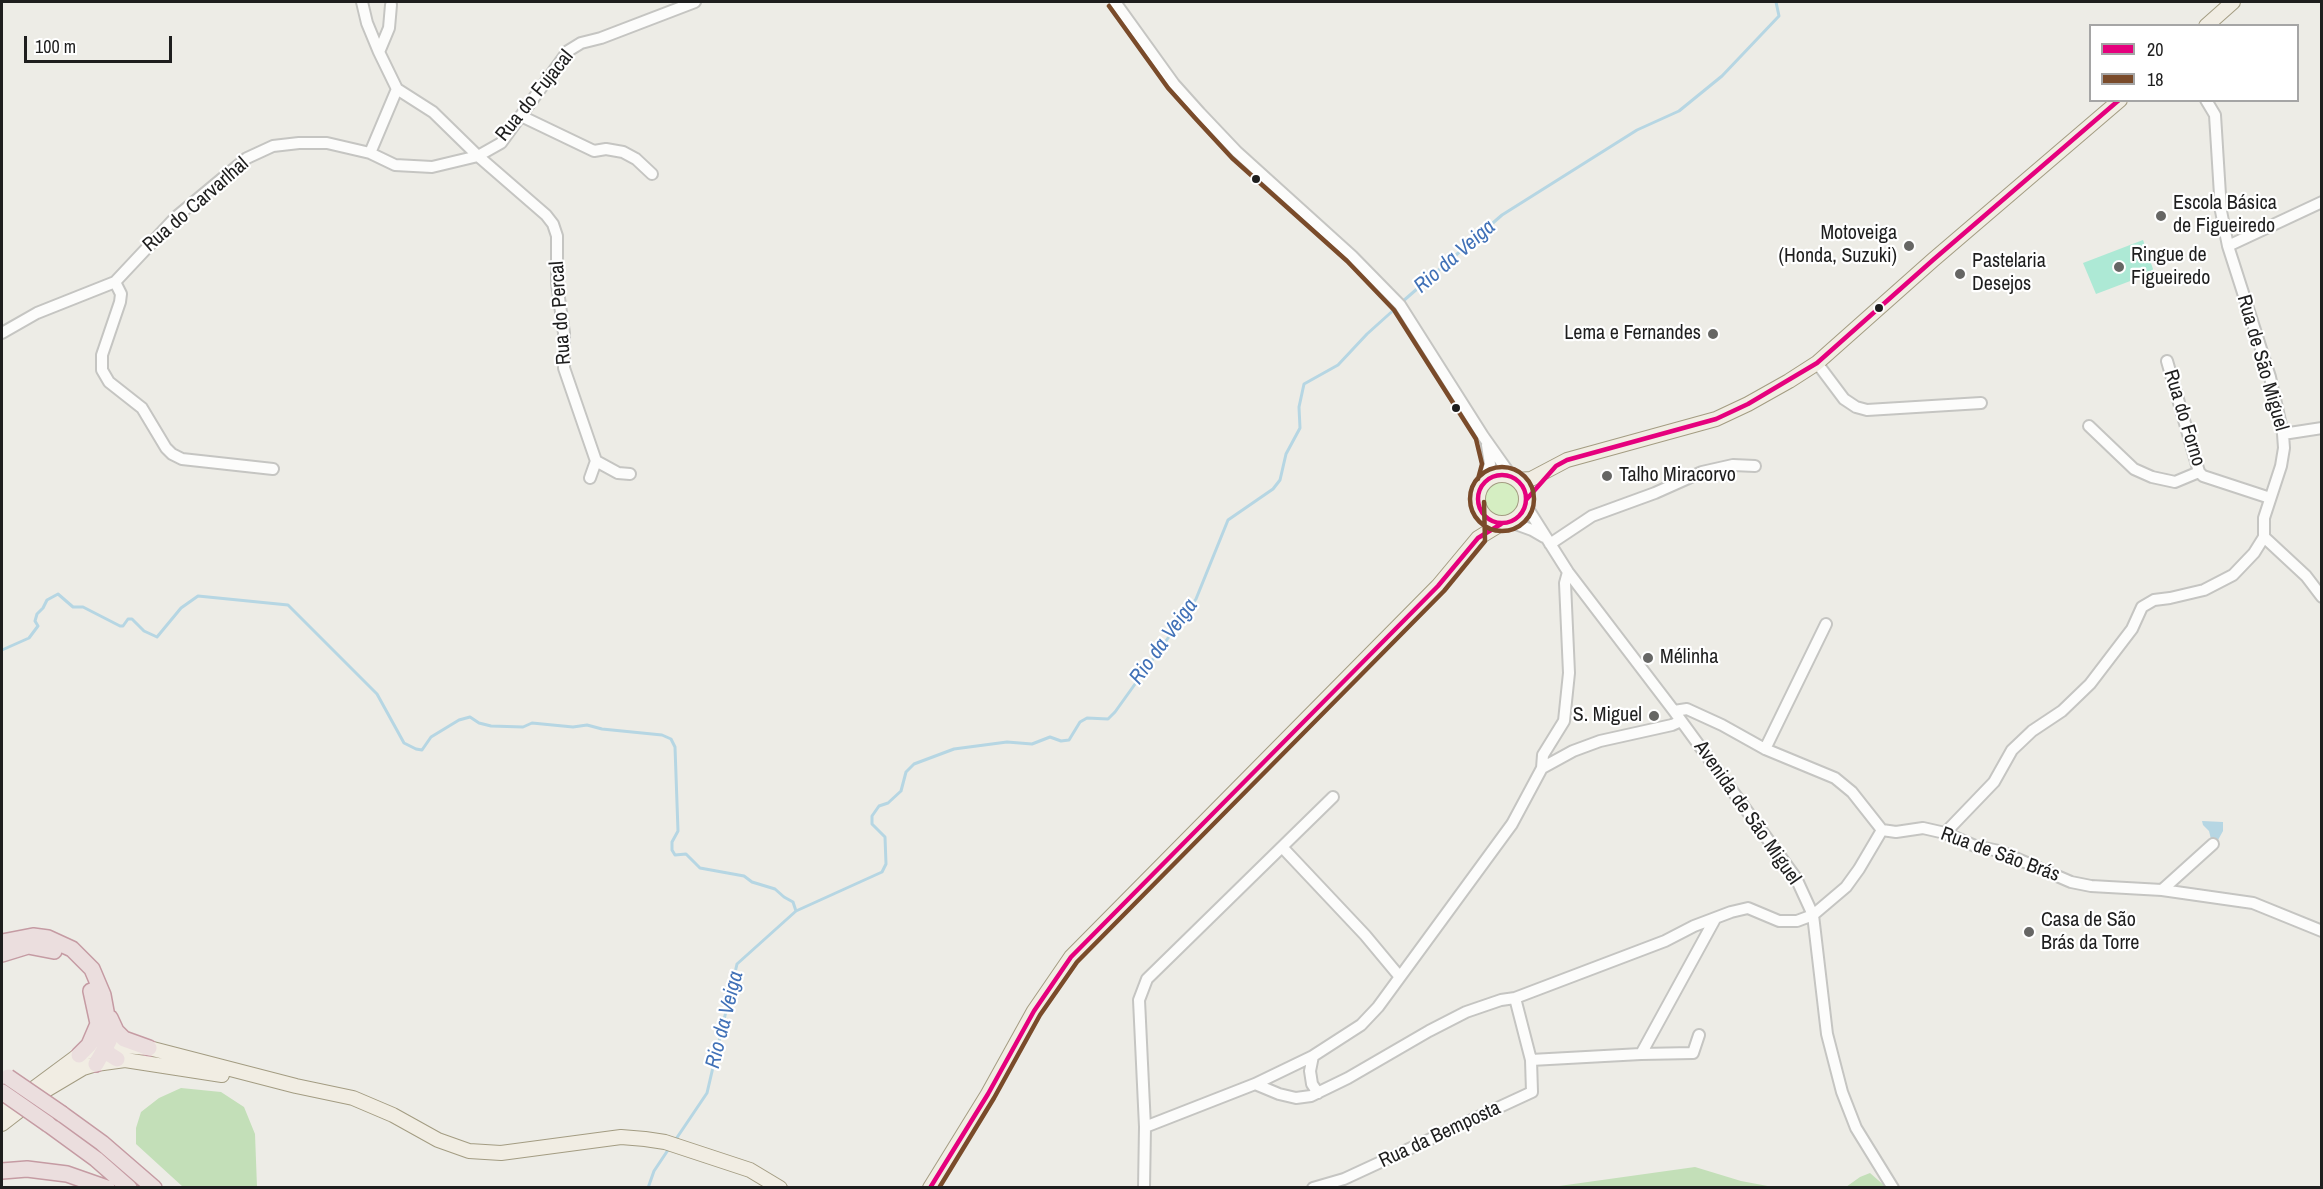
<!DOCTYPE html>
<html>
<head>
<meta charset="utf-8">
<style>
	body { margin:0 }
	#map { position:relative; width:2323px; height:1189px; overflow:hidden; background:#edece6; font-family:"Archivo Narrow",sans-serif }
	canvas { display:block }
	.frame { position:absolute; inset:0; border:3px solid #1e1e1e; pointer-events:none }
	.legend { position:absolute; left:2089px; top:24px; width:210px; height:78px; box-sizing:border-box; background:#fff; border:2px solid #a5a5a5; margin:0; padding:8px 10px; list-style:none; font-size:18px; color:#1e1e1e }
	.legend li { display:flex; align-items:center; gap:12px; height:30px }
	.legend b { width:30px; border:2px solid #a5a5a5 }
	.scale { position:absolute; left:24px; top:36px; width:148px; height:27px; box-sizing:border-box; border:3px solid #1e1e1e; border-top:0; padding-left:8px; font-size:18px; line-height:21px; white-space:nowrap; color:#1e1e1e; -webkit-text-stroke:4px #fff; paint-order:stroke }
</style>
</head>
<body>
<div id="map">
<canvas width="2323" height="1189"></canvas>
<div class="frame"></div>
<ul class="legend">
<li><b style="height:8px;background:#e5007d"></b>20</li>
<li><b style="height:8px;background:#7a4b2a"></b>18</li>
</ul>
<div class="scale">100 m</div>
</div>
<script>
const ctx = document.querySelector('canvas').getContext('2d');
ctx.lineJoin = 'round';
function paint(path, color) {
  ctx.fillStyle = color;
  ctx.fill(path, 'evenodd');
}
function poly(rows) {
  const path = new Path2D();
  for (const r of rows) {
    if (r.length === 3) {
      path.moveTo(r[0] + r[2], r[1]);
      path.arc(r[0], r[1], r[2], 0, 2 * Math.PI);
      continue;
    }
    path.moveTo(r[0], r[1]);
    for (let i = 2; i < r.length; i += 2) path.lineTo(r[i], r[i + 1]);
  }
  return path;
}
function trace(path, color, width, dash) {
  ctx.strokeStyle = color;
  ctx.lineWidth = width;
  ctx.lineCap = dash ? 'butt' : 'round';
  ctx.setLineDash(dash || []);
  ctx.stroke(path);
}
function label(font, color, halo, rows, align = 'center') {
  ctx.font = font + ' "Archivo Narrow",sans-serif';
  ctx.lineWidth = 4.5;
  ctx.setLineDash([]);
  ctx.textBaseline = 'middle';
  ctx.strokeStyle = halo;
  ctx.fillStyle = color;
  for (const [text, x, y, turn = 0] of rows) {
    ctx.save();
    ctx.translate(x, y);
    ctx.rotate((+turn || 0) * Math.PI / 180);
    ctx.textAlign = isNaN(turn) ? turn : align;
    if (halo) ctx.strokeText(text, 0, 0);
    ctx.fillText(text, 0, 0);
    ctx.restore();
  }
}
const grass = poly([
	[1502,499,18]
]);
const forest = poly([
	[181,1088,221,1092,244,1107,255,1134,257,1187,183,1187,136,1144,136,1128,141,1112,159,1098],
	[1695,1167,1741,1181,1773,1187,1552,1187],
	[1870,1173,1886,1187,1846,1187,1860,1177]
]);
const pitch = poly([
	[2143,240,2154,272,2096,294,2083,263]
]);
const water = poly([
	[2202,821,2223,822,2223,831,2218,840,2211,839,2209,831,2203,825]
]);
const stream = poly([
	[1402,302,1502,215,1637,130,1679,111,1722,76,1779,16,1776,2],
	[2,650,29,638,38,626,35,621,37,614,43,608,47,600,58,594,73,607,83,607,120,626,123,626,128,619,132,619,144,631,157,637,181,608,198,596,288,605,377,694,404,743,416,749,422,750,431,737,459,720,470,717,479,723,491,726,523,727,532,723,573,727,587,725,602,729,662,735,671,739,675,747,678,831,672,842,672,850,675,855,686,854,700,868,744,876,752,882,775,889,784,897,793,902,796,911],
	[674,1142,707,1093,737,964,796,911,882,872,886,864,885,837,872,824,872,816,879,806,888,803,901,791,906,772,914,764,954,749,1007,742,1032,744,1050,737,1061,741,1069,740,1080,722,1087,718,1108,719,1115,712,1196,599,1228,520,1273,489,1280,480,1286,454,1300,428,1299,407,1304,384,1338,365,1367,334,1397,307],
	[648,1188,654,1171,670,1147]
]);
const minor = poly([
	[362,2,367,23,379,52,397,89,433,112,478,156,546,215,553,224,557,236,557,284,564,333,564,368,596,461,618,473,630,474],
	[1115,2,1174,84,1200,113,1237,152,1352,256,1400,305,1483,436,1512,477],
	[379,52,389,28,391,5],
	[521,116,594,151,606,149,623,152,636,159,652,174],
	[370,153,397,89],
	[2228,246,2322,202],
	[115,282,121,294,120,302,102,355,102,370,109,382,142,408,166,448,172,454,182,459,273,469],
	[2,333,37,313,115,282,176,217,247,158,273,146,299,143,327,143,370,153,395,165,432,167,478,156,501,143,568,51,581,43,601,38,695,2],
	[2167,361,2199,472,2203,476,2270,498],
	[1817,363,1844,399,1856,407,1867,410,1981,403],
	[2089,426,2134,469,2152,477,2175,482,2199,472],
	[2283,434,2322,428],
	[590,478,596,461],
	[1485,481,1490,464,1487,445],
	[1525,504,1568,572,1674,711,1796,878,1813,915,1827,1034,1842,1092,1856,1128,1893,1188],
	[1510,522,1532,530,1544,537],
	[2264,537,2306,576,2322,597],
	[1550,544,1592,516,1655,493,1702,472,1733,465,1755,466],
	[1674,711,1687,709,1722,725,1765,749,1835,778,1852,792,1882,830,1896,832,1923,828,1945,833,1975,846,1999,851,2071,882,2091,886,2162,890,2253,903,2322,931],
	[1765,749,1826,624],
	[1542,768,1573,751,1600,741,1672,725,1681,721],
	[1333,797,1147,979,1139,1000,1145,1127,1255,1084,1313,1056,1361,1025,1378,1007,1512,824,1542,768,1543,755,1564,721,1569,673,1565,583,1568,572],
	[1945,833,1994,782,2012,750,2032,731,2062,711,2090,684,2132,629,2142,607,2154,600,2170,598,2204,590,2233,575,2254,553,2264,537,2264,518,2281,466,2284,448,2283,434,2270,377,2228,246,2221,211,2215,115,2206,100],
	[1282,847,1365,935,1400,977],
	[2162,890,2213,844],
	[1515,998,1531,1060,1641,1054],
	[1699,1035,1693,1053,1641,1054,1715,919],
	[1313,1056,1310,1071,1312,1084,1318,1093],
	[1255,1084,1279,1094,1296,1098,1311,1096,1348,1078,1429,1031,1466,1012,1501,1000,1515,998,1665,941,1694,926,1731,912,1748,908,1779,921,1797,921,1813,915,1846,887,1859,869,1882,830],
	[1144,1188,1145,1127],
	[1313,1188,1344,1179,1532,1092,1531,1060]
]);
const major = poly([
	[2206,26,2233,2],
	[1502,499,24],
	[1517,480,1531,479,1567,460,1716,419,1748,404,1789,381,1817,363,1933,260,2120,100],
	[2,1112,79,1055,95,1049,124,1046,149,1048,296,1086,353,1098,393,1115,438,1140,469,1151,501,1153,621,1137,645,1139,665,1142,750,1170,780,1188],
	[2,1124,46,1090,83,1068,96,1064,125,1060,222,1075],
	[930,1188,988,1094,1034,1011,1071,957,1438,586,1478,538,1501,524]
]);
const highway = poly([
	[2,942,33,936,48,938,72,949,92,969,103,995,110,1033,109,1041,96,1064],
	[2,954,28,946,54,951],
	[91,991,102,1042,109,1054,117,1059],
	[110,1018,116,1031,124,1039,149,1048],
	[79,1055,89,1045,98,1024],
	[62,1114,102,1143,154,1188],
	[48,1124,96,1159,129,1188],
	[2,1171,27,1169,67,1174,107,1188]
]);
const highwayBridge = poly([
	[8,1077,62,1114],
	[2,1092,48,1124]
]);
const bus1 = poly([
	[1502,499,24],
	[1526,500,1556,466,1567,460,1716,419,1748,404,1817,363,1933,260,2119,100],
	[930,1188,988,1094,1034,1011,1071,957,1438,586,1478,538,1501,524]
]);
const bus2 = poly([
	[1109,6,1168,88,1195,118,1232,158,1347,261,1394,310,1476,439,1482,464,1478,479],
	[1502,499,32],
	[939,1188,994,1098,1040,1015,1077,962,1444,591,1485,541,1484,502]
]);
const markers = [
	[1256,179,5,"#1e1e1e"],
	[2161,216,6,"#666664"],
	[1909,246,6,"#666664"],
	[2119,267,6,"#666664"],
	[1960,274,6,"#666664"],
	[1879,308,5,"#1e1e1e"],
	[1713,334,6,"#666664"],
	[1456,408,5,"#1e1e1e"],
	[1607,476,6,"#666664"],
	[1648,658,6,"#666664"],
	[1654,716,6,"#666664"],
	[2029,932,6,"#666664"]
];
const streetNames = [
	["Rua do Fujacal",535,96,-51],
	["Rua do Carvarlhal",196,205,-41],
	["Rua do Percal",561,313,-94],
	["Rua de São Miguel",2262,363,74],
	["Rua do Forno",2184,418,73],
	["Avenida de São Miguel",1747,813,55],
	["Rua de São Brás",2000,855,20],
	["Rua da Bemposta",1440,1135,-25]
];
const poiNames = [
	["Escola Básica",2173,204],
	["de Figueiredo",2173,227],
	["Motoveiga",1897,234,"right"],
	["(Honda, Suzuki)",1897,257,"right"],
	["Ringue de",2131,256],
	["Figueiredo",2131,279],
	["Pastelaria",1972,262],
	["Desejos",1972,285],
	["Lema e Fernandes",1701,334,"right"],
	["Talho Miracorvo",1619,476],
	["Mélinha",1660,658],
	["S. Miguel",1642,716,"right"],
	["Casa de São",2041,921],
	["Brás da Torre",2041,944]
];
const waterNames = [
	["Rio da Veiga",1455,257,-41],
	["Rio da Veiga",1164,642,-54],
	["Rio da Veiga",725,1020,-76]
];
paint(grass, '#d5eec2');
paint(forest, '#c3dfb8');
paint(pitch, '#ade9d5');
paint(water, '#b6d6e3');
trace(stream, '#b6d6e3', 3);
trace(minor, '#c5c5c2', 14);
trace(major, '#a39c82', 16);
trace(highway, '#c59ba3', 18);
trace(minor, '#fcfcfb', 10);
trace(major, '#f1ede3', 14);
trace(highway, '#ebdede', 15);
trace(highwayBridge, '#c59ba3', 18, []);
trace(highwayBridge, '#ebdede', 15);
trace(bus1, '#e5007d', 4.5);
trace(bus2, '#7a4b2a', 4.5);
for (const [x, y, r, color] of markers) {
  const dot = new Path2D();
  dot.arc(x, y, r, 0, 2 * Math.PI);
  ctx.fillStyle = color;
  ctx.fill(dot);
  trace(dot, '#fff', 2);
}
label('20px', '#1e1e1e', '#fff', streetNames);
label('20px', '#1e1e1e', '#fff', poiNames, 'left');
label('italic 21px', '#4171b7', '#fff', waterNames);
</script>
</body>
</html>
